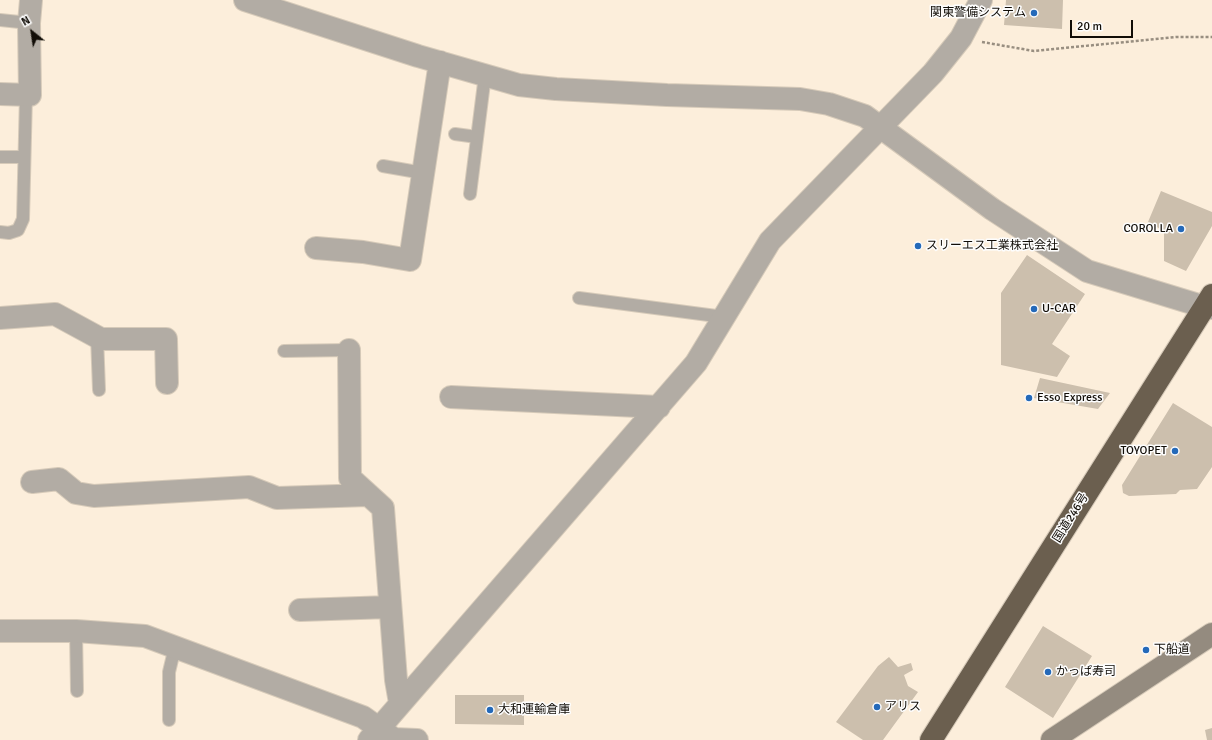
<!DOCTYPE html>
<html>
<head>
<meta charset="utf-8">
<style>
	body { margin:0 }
	#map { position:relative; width:1212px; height:740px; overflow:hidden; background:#fceedb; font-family:Signika,sans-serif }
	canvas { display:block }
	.north { position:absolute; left:12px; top:12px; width:40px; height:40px; -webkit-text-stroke:3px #fdfdfd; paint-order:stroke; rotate:330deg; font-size:11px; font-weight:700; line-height:16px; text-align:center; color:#110d07 }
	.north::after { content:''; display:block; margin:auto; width:14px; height:18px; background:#110d07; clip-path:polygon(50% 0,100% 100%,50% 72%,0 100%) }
	.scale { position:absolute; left:1070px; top:20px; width:63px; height:18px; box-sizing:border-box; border:2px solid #110d07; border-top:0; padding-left:5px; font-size:12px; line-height:14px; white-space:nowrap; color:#110d07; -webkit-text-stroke:3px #fdfdfd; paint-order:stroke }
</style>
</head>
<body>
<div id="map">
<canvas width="1212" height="740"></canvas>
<div class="north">N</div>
<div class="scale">20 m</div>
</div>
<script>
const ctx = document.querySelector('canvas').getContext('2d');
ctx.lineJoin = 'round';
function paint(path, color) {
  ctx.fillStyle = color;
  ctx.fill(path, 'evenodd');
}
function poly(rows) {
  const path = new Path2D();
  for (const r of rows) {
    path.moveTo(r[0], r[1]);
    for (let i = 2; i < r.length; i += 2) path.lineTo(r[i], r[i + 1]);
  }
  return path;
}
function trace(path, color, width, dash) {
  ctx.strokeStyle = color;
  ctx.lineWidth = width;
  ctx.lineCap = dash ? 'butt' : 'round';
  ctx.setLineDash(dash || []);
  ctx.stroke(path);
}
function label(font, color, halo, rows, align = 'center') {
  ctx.font = font + ' Signika,"Noto Sans JP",sans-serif';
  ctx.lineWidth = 3;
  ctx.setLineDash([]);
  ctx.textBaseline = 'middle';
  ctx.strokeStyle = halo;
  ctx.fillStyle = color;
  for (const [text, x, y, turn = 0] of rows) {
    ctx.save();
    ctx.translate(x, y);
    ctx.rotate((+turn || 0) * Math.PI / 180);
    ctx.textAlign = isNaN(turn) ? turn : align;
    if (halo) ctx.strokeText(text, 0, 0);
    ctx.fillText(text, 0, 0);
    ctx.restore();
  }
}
const building = poly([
	[1006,0,1063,0,1062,29,1004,25],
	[1161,191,1212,212,1212,226,1186,271,1164,261,1164,231,1148,222],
	[1027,255,1085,294,1052,344,1070,356,1057,377,1001,365,1001,293],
	[1040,378,1110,393,1098,409,1034,398],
	[1173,403,1212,427,1212,467,1197,489,1180,490,1176,494,1129,496,1123,493,1122,485],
	[1043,626,1092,656,1053,718,1005,687],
	[889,657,898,667,911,663,913,670,904,675,908,686,918,692,883,740,863,740,836,722,878,666],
	[455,695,524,695,524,725,455,724],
	[1212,728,1212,740,1207,740,1205,730]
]);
const path = poly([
	[982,42,1034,51,1176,37,1212,37]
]);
const lane = poly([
	[0,20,29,23],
	[455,134,477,137],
	[0,157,24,157],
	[383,166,423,173],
	[470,194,485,75],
	[0,232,9,233,18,230,23,219,26,95],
	[579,298,724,317],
	[97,336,99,390],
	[284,351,349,350],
	[76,631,77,691],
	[169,720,169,672,175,647]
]);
const street = poly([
	[245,0,418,56,519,85,556,89,667,95,800,99,829,104,865,116,992,209,1087,271,1205,307,1212,308],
	[0,94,30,95,29,23,31,0],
	[316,248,363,252,410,260,440,62],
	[0,318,55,314,101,339,166,339,167,383],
	[349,350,350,478,383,508,396,680,400,703],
	[451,397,659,407],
	[32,482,59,479,76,493,94,496,249,487,277,498,368,495],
	[300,610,390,607],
	[0,631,76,631,145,636,363,717,394,739,417,740],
	[369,740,696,363,770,241,933,73,961,38,981,0]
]);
const secondary = poly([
	[1052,740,1212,634]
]);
const highway = poly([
	[931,740,1212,295]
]);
const markers = [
	[1034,13,4,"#2469b9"],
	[1181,229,4,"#2469b9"],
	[918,246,4,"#2469b9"],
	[1034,309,4,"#2469b9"],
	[1029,398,4,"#2469b9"],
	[1175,451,4,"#2469b9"],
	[1146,650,4,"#2469b9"],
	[1048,672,4,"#2469b9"],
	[877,707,4,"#2469b9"],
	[490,710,4,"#2469b9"]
];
const poiNames = [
	["関東警備システム",1026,13,"right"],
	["COROLLA",1173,229,"right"],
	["スリーエス工業株式会社",926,246],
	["U-CAR",1042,309],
	["Esso Express",1037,398],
	["TOYOPET",1167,451,"right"],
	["下船道",1154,650],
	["かっぱ寿司",1056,672],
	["アリス",885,707],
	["大和運輸倉庫",498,710]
];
const streetNames = [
	["国道246号",1071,518,-58]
];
paint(building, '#ccbfad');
trace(lane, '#d6cab9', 14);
trace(street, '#d6cab9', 24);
trace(secondary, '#d6cab9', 24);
trace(highway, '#d6cab9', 24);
trace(path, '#988e80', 2.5, [3, 2]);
trace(lane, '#b2aca4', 12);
trace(street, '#b2aca4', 22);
trace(secondary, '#948b7f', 22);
trace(highway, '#6b5f4f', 22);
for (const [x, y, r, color] of markers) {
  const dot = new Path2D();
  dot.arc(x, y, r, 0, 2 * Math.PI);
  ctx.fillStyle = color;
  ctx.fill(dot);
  trace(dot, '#fdfdfd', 1.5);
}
label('12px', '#110d07', '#fdfdfd', poiNames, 'left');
label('12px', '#110d07', '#fdfdfd', streetNames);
</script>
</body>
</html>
